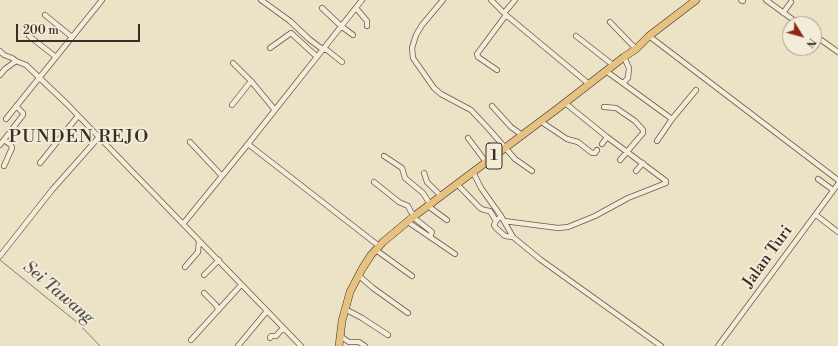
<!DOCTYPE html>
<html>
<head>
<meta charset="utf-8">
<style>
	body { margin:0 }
	#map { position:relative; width:838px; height:346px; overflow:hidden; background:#ece2c5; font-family:"Libre Bodoni",serif }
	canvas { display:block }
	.north { position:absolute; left:782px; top:16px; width:40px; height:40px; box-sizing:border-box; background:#f3ecd9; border:1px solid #a8a091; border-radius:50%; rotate:127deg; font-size:11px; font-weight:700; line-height:16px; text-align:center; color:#382e25 }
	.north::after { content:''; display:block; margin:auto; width:14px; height:18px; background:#8f2418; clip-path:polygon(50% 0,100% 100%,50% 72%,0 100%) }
	.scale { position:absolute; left:16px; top:24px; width:124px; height:18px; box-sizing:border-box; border:2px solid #382e25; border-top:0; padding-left:5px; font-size:12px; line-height:14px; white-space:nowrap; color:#382e25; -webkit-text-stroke:3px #f3ecd9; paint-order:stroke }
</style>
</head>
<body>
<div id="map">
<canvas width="838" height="346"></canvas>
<div class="north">N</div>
<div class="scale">200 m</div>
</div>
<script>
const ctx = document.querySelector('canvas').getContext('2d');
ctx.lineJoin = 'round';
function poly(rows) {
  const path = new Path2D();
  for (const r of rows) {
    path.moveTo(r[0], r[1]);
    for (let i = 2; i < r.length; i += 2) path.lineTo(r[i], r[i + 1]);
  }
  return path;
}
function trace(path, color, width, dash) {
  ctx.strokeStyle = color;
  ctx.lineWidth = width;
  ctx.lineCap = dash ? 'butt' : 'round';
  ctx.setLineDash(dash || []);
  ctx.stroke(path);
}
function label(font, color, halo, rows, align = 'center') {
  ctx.font = font + ' "Libre Bodoni",serif';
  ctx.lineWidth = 4;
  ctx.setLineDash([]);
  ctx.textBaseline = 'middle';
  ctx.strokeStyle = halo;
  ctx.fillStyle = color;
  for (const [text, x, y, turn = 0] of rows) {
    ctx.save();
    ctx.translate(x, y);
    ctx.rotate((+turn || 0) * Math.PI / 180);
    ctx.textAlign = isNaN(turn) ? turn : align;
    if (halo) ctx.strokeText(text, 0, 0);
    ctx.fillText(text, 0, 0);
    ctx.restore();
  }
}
const stream = poly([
	[0,260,78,323,100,346]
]);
const minor = poly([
	[261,0,290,21,309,39,322,49,327,50,342,62],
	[443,0,422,25,416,35,412,48,413,58,434,88,441,94,471,110,487,127,515,159,532,171],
	[491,0,506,15,589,84],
	[741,0,743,1],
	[766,0,799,24],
	[322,8,341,26,353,35],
	[356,8,367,21,367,26],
	[504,13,515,0],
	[783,13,791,2],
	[45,15,72,37],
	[610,22,636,49],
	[814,35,838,52],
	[29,36,56,57],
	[576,36,613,65],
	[649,36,838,180],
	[270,48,291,33,316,56],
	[0,51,4,55,12,58,16,61],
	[233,63,251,81,275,110],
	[497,70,478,57,477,54,506,15],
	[606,71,672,119,657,141],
	[0,75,5,69,16,61,26,65,67,104,183,224],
	[623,83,628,78,629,68,624,57],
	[232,105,251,81],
	[492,106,511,127,522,135],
	[604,107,616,108,635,121,643,130,643,133,620,160],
	[6,119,102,0],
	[672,119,696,90],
	[540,121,567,139,578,142,592,153,595,153,597,150],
	[468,138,486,162],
	[4,140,11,145,12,148,4,166],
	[190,142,222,176],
	[248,144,379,246],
	[602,144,607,137],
	[0,145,23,115,23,113,16,106],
	[384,156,402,168,405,178,423,193,430,204],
	[40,163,78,116],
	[636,171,643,163],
	[473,172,481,188,501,216,513,237,541,260,661,346],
	[424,173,427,182,441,196],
	[818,179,833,190],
	[374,182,399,202,408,206,411,212,415,216],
	[457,184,480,208,484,210,490,211,496,221,501,216],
	[428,206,447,220],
	[816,215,838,232],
	[413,217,432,232,430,237],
	[496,221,494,225,496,228,505,236,513,237],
	[504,221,558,228,568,227,595,216,628,198,666,183,666,181,607,137,565,103],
	[408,222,455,254],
	[376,250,412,276],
	[0,256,52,190,99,137],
	[185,267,198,252,199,241],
	[204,275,219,260],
	[358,275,373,288,408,313],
	[204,293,216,305,218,309],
	[345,309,362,318,388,335],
	[340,336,349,342,359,342,365,346],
	[270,338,271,336,276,336,283,328],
	[191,340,241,285],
	[238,346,267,311],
	[301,346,183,224,248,144,362,0],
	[718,346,838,184]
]);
const highway = poly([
	[339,346,342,321,350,292,362,269,371,255,383,242,413,217,557,109,624,57,636,49,649,36,696,0]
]);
const shields = [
	[494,156,16]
];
const shieldNames = [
	["1",494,156]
];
const streetNames = [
	["Jalan Turi",768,257,-54]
];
const waterNames = [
	["Sei Tawang",58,293,40]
];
const quarterNames = [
	["PUNDEN REJO",79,138]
];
trace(stream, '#72847e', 1);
trace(minor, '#655b4d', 6);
trace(highway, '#382e25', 8);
trace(minor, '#f3ecd9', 4.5);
trace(highway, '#e6c182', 7);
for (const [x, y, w] of shields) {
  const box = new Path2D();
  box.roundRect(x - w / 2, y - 13, w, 26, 3);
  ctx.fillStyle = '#f3ecd9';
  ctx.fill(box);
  trace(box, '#382e25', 1);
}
label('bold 15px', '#382e25', null, shieldNames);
label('16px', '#382e25', '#f3ecd9', streetNames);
label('italic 17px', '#50524a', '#f3ecd9', waterNames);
ctx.letterSpacing = '1px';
label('18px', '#382e25', '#f3ecd9', quarterNames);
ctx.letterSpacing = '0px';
</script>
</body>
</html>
